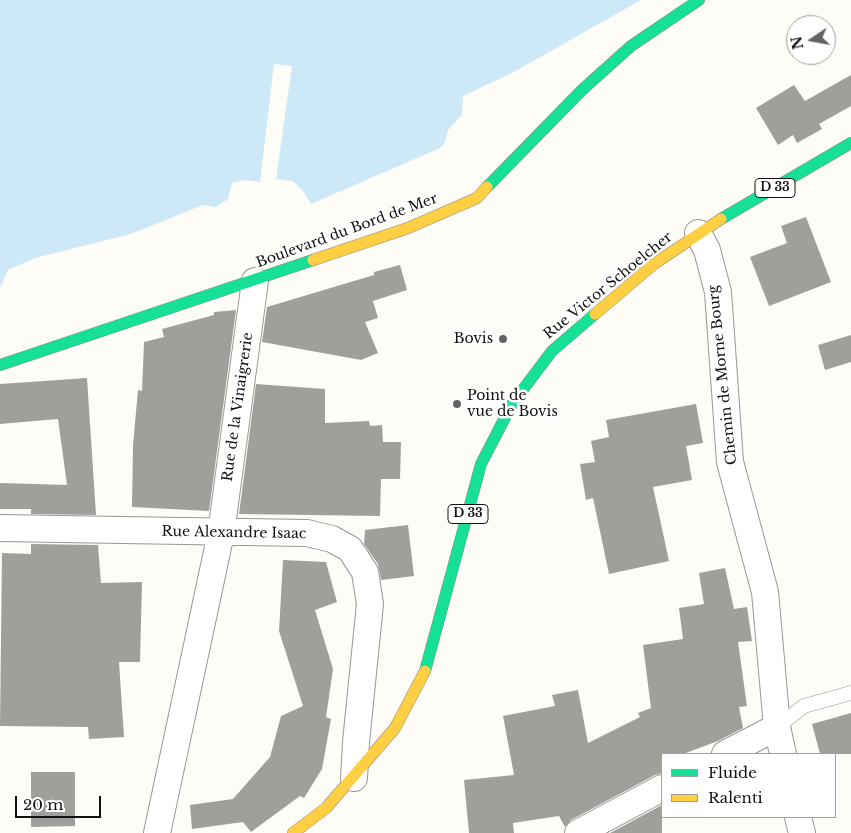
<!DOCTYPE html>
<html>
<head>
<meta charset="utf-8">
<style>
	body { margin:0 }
	#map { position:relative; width:851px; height:833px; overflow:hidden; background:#fdfcf7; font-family:"Libre Baskerville",serif }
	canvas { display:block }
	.legend { position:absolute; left:661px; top:753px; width:175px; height:65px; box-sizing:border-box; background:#fff; border:1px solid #a0a0a0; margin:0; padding:6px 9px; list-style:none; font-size:15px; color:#111 }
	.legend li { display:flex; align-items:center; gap:10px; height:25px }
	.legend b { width:25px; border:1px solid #a0a0a0 }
	.north { position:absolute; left:786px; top:15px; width:50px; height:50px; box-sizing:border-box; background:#fff; border:1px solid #a0a0a0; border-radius:50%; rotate:258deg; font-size:14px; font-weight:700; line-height:20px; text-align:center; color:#111 }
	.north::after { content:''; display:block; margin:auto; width:18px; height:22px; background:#646362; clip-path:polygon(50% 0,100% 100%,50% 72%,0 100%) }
	.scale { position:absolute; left:15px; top:796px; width:86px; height:22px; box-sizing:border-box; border:2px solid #111; border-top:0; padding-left:6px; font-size:15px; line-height:18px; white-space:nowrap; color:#111; -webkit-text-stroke:4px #fff; paint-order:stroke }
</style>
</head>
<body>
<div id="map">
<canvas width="851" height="833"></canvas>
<ul class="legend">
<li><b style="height:6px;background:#16e098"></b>Fluide</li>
<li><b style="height:6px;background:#ffcf43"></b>Ralenti</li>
</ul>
<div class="north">N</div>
<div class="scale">20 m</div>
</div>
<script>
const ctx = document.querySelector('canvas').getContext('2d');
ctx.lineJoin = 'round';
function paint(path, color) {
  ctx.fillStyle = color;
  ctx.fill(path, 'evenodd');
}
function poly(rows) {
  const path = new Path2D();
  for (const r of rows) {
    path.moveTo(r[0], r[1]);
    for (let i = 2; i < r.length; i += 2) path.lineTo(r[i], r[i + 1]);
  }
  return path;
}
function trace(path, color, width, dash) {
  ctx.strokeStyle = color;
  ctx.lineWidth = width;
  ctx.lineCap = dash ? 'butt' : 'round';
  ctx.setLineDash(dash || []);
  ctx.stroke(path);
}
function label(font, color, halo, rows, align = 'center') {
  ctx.font = font + ' "Libre Baskerville",serif';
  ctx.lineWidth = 5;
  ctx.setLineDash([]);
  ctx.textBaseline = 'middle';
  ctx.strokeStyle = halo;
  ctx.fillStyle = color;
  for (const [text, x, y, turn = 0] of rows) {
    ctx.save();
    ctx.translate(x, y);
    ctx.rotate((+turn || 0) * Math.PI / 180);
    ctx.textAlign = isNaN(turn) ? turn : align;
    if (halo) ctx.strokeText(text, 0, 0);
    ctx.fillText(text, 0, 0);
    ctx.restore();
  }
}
const water = poly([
	[0,0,641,0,512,73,463,96,462,115,448,130,445,142,440,148,311,204,303,191,293,181,276,179,260,182,245,180,232,183,228,199,216,207,203,205,131,234,35,258,8,270,0,288]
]);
const pier = poly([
	[274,64,292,66,276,179,260,182]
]);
const building = poly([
	[851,75,851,106,819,124,822,129,797,143,793,135,778,145,756,108,794,85,805,101],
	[806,217,831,282,769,306,750,257,787,243,781,226],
	[400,265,407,290,373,301,378,318,365,322,378,353,361,360,262,342,267,307,374,275,374,272],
	[236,310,209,511,132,507,133,445,138,390,142,391,144,342,164,337,162,329,214,315,214,312],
	[851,335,851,362,825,370,818,345],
	[87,378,96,515,31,514,31,509,0,509,0,483,67,485,58,419,0,424,0,384],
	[256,384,325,389,325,423,369,421,370,426,382,425,383,442,401,442,400,479,381,479,380,516,239,514],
	[696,404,703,443,686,446,692,480,653,487,669,561,609,574,593,498,586,500,580,464,595,462,591,441,609,437,606,420],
	[408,525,414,576,381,580,378,564,364,544,365,530],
	[31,544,98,545,101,583,142,582,140,662,119,662,124,737,89,739,88,727,0,726,2,553,31,554],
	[283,560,326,562,337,602,315,610,333,669,326,717,331,719,322,769,304,798,300,796,251,832,243,822,192,829,190,805,233,799,270,757,281,716,303,706,279,631],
	[725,568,734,609,747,607,752,641,738,642,747,706,739,707,743,728,718,741,683,754,662,754,662,773,655,775,571,820,565,827,559,816,513,823,514,833,469,833,464,780,514,775,503,716,555,706,552,695,578,690,588,743,640,717,638,713,651,708,643,645,683,639,679,608,704,604,699,573],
	[851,713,851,754,820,754,812,724],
	[31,772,75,772,75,826,31,827],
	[662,805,662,833,610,833]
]);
const lane = poly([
	[777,727,804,706,851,693]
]);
const street = poly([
	[698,233,707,250,718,292,730,462,765,592,777,727,783,754],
	[0,528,307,533,332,539,350,549,365,572,370,604,356,742,354,778],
	[725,754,777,727],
	[798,817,802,833],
	[157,833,221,533,255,281],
	[578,833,662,788]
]);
const fast = poly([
	[487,187,582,90,631,46,699,0],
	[721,219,851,143],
	[0,365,313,260],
	[425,671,481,464,512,404,552,351,595,314]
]);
const slow = poly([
	[313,260,408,228,477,198,487,187],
	[595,314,654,264,721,219],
	[293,833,326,808,395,728,425,671]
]);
const markers = [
	[503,339,5,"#646362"],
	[457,404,5,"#646362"]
];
const shields = [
	[775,188,40],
	[468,514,40]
];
const shieldNames = [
	["D 33",775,188],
	["D 33",468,514]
];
const streetNames = [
	["Boulevard du Bord de Mer",347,231,-20],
	["Rue Victor Schoelcher",608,286,-39],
	["Chemin de Morne Bourg",723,375,-96],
	["Rue de la Vinaigrerie",238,407,-82],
	["Rue Alexandre Isaac",234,533,1]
];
const poiNames = [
	["Bovis",493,339],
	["Point de",467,396,"left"],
	["vue de Bovis",467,412,"left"]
];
paint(water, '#cde8f7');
paint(pier, '#fdfcf7');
paint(building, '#a19f9c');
trace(lane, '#979795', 15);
trace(street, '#979795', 28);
trace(fast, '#8e8d8b', 12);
trace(slow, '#8e8d8b', 12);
trace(lane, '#fffffe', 14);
trace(street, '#fffffe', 26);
trace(fast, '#16e098', 11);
trace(slow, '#ffcf43', 11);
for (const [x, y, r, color] of markers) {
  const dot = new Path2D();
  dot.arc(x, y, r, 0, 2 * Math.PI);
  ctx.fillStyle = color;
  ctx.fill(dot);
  trace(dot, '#fff', 2);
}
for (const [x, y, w] of shields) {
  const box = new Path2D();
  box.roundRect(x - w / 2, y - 9.5, w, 19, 4);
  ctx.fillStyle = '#fff';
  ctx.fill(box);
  trace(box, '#111', 1);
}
label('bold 12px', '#111', null, shieldNames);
label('14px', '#111', '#fff', streetNames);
label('14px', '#111', '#fff', poiNames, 'right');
</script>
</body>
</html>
